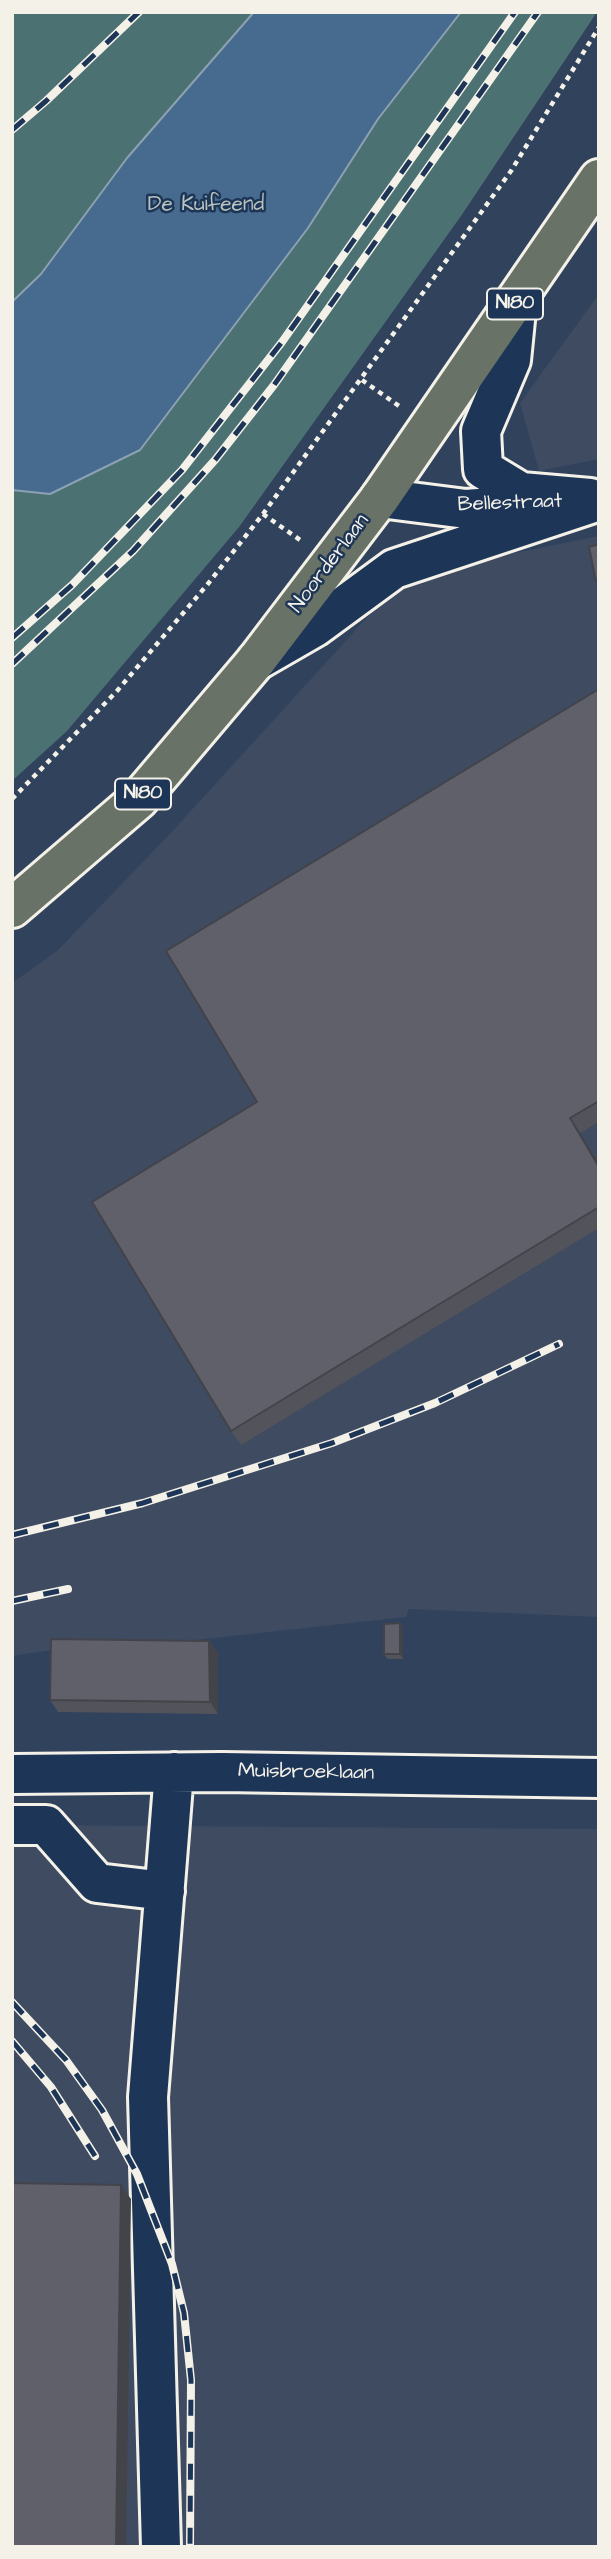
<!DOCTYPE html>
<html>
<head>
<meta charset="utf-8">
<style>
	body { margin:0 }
	#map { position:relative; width:611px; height:2559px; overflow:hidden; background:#31425d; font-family:"Architects Daughter",sans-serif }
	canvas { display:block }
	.frame { position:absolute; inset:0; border:14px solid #f4f1e8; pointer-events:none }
</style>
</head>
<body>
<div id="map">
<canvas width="611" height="2559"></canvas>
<div class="frame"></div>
</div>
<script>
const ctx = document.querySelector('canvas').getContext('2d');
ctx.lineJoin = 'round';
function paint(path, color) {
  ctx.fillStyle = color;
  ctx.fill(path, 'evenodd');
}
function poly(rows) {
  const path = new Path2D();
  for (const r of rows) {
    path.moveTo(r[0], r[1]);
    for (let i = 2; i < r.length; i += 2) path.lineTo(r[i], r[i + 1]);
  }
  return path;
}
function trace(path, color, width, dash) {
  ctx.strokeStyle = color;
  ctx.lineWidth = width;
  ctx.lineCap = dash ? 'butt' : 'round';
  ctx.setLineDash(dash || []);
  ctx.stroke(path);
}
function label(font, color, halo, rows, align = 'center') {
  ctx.font = font + ' "Architects Daughter",sans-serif';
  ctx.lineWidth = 5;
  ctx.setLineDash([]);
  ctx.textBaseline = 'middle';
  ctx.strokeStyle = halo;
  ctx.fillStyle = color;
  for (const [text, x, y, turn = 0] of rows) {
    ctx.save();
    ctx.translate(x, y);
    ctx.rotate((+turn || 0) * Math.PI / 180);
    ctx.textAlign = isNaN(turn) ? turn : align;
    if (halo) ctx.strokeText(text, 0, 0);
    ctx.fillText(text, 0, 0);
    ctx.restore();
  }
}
const built = poly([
	[599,294,599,459,539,471,520,403],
	[599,536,599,1617,409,1609,406,1617,186,1641,52,1650,12,1656,12,983,57,951,167,837,384,599,455,565],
	[12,1825,599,1829,599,2547,12,2547]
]);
const green = poly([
	[12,12,597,12,461,216,239,527,67,731,12,781]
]);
const water = poly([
	[254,12,461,12,378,119,308,228,140,450,50,494,12,490,12,302,41,274,127,158,254,12]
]);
const path = poly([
	[362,380,399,406],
	[263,514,303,542],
	[12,799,117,691,207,585,263,514,511,171,599,27]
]);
const minor = poly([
	[517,300,511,360,481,431,483,469,521,492,590,498],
	[380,498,466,509,545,503],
	[256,661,315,627,394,569,599,501],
	[12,1774,222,1772,599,1778],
	[12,1825,46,1825,97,1883,165,1891],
	[161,2547,148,2097,174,1772]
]);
const major = poly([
	[12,908,139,799,256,661,380,498,599,179]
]);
const rail = poly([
	[12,130,46,101,139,12],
	[12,638,72,585,182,470,282,342,515,12],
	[12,664,133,551,215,460,274,385,538,12],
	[12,1535,143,1503,332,1443,435,1403,559,1344],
	[12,1601,68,1589],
	[12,2002,66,2060,102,2110,137,2174,172,2264,184,2313,191,2380,190,2547],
	[12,2041,51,2087,95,2156]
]);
const wall = poly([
	[599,689,599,1122,580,1133,599,1164,599,1228,241,1445,231,1431,257,1102],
	[400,1623,403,1628,403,1659,387,1659,384,1654],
	[209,1641,218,1653,218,1714,58,1712,50,1700]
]);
const shadedWall = poly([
	[570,1118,580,1133,599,1164,599,1167],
	[400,1623,403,1628,403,1659,400,1654],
	[209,1641,218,1653,218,1714,210,1702],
	[121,2185,131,2199,126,2547,116,2547]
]);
const building = poly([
	[599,544,599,581,596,581,589,547,599,544],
	[599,689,599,1101,570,1118,599,1167,599,1207,231,1431,92,1202,257,1102,166,951,599,689],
	[400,1623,400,1654,384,1654,384,1624,400,1623],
	[51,1639,209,1641,210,1702,50,1700,51,1639],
	[12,2183,121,2185,116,2547,12,2547,12,2183]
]);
const shields = [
	[515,304,56],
	[143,794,56]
];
const shieldNames = [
	["N180",515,304],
	["N180",143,794]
];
const parkNames = [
	["De Kuifeend",206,206]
];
const streetNames = [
	["Bellestraat",510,504,-2],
	["Noorderlaan",330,564,-53],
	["Muisbroeklaan",306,1773,1]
];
paint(built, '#3f4b61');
paint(green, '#4c7173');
paint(water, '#476b8e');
trace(water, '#8ca1b2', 2);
trace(minor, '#f4f1e8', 44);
trace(major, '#f4f1e8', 44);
trace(path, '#f4f1e8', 4.5, [5, 5]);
trace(minor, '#1d3557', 38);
trace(major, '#697266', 38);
trace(rail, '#f4f1e8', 8);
trace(rail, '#1d3557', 5, [16]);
paint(wall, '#53535b');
paint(shadedWall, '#43434a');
paint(building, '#60606a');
trace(building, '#43434a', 2);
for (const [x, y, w] of shields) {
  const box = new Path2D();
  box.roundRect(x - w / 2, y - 15.5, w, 31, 5);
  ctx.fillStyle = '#1d3557';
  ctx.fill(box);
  trace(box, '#f4f1e8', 2);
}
label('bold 19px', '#f4f1e8', null, shieldNames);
label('21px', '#b9c4bf', '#1d3557', parkNames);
label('21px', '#f4f1e8', '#1d3557', streetNames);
</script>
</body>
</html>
